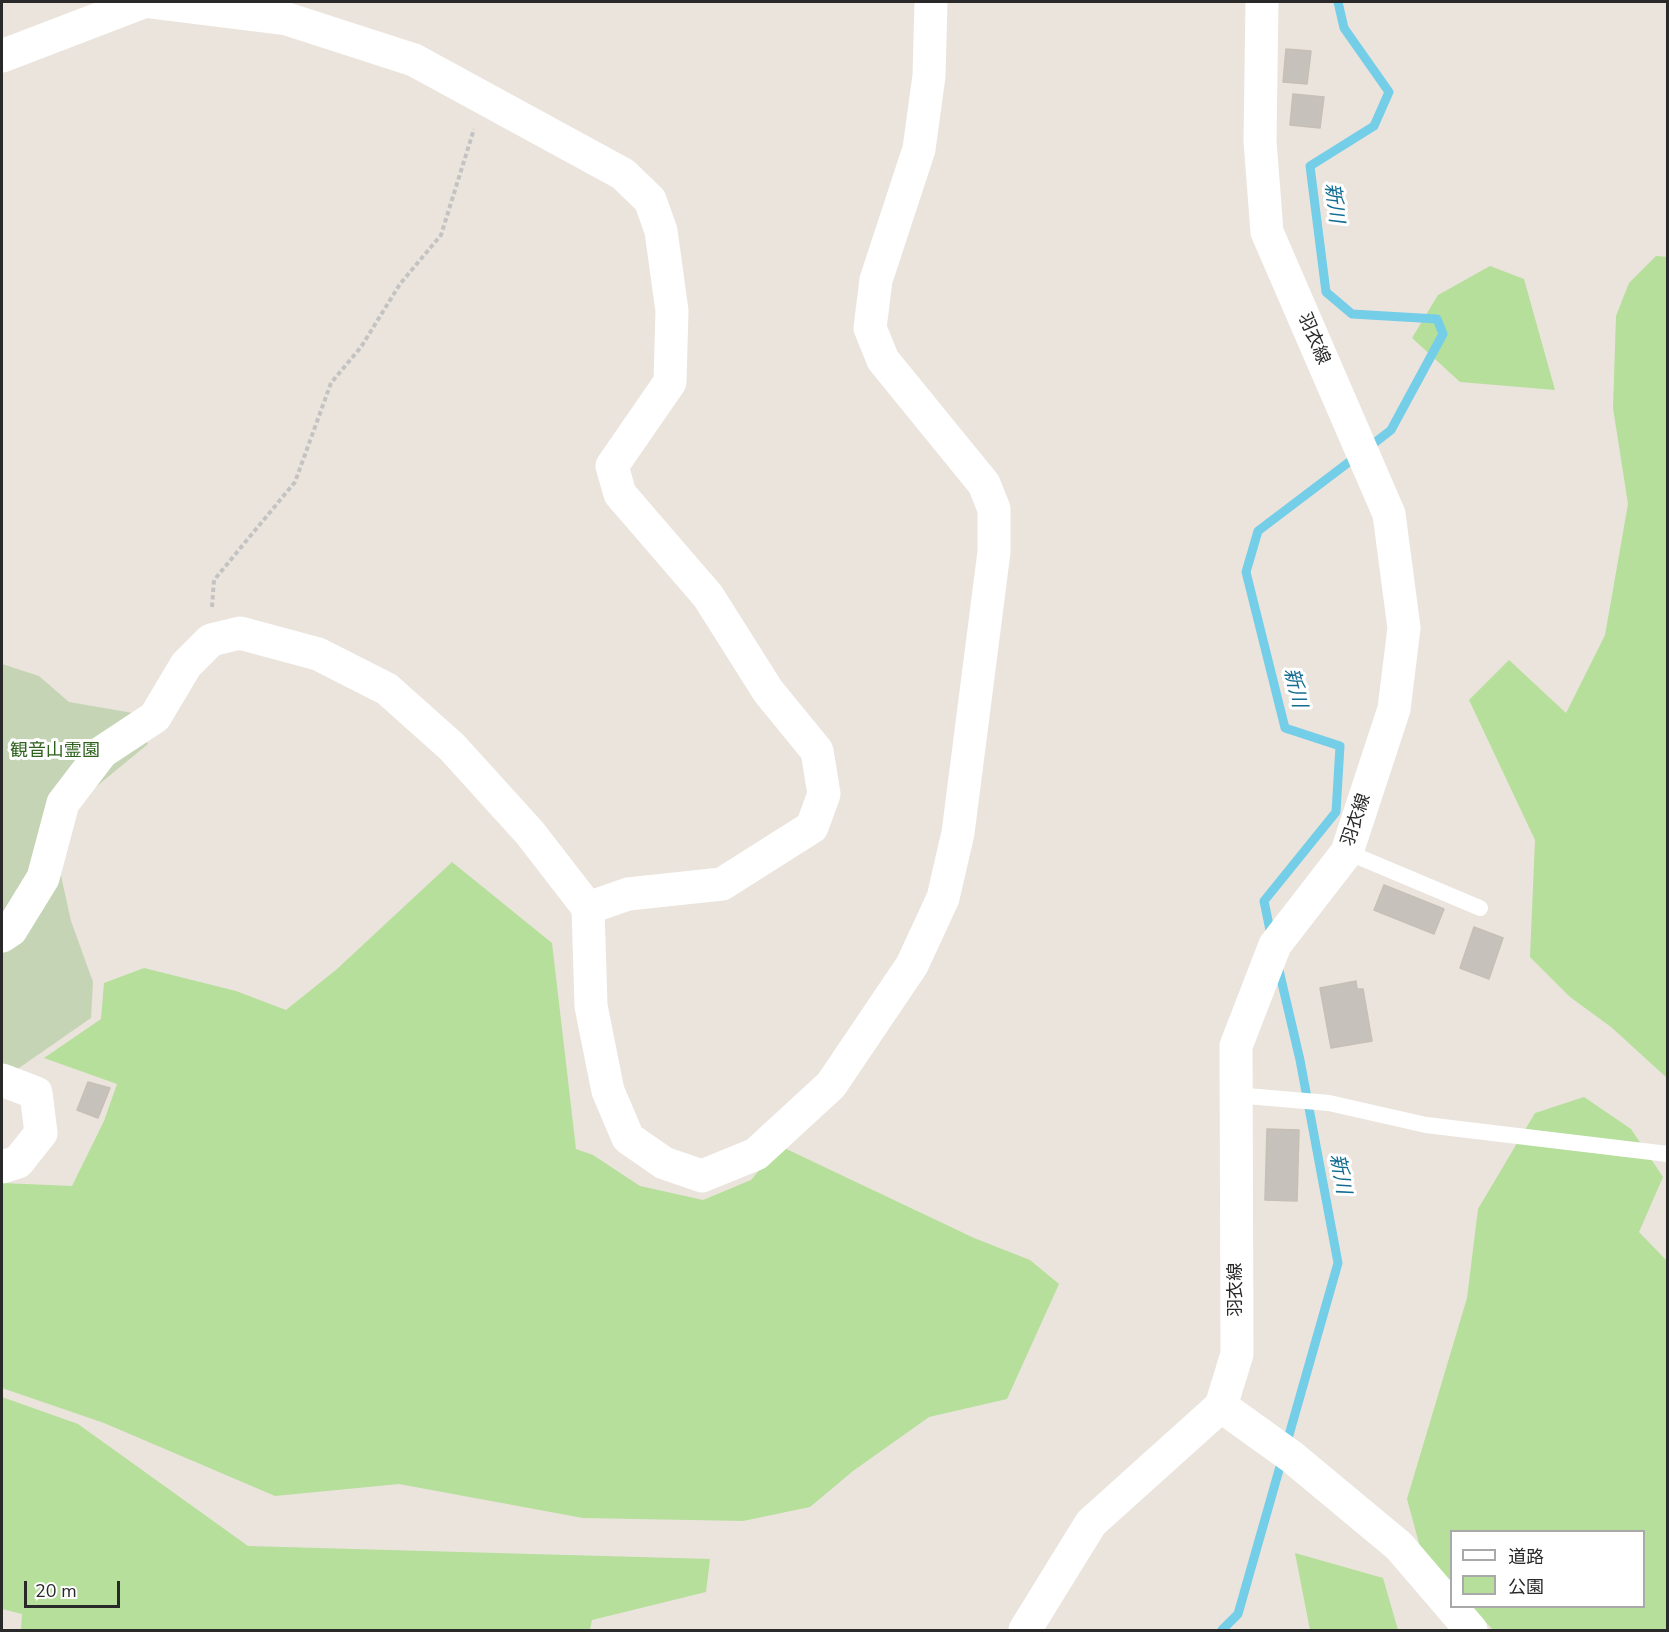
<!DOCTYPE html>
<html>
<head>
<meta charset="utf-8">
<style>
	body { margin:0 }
	#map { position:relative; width:1669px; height:1632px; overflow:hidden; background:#ebe4dc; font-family:"Nunito Sans","Noto Sans JP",sans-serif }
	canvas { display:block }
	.frame { position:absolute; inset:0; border:3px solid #292929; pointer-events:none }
	.legend { position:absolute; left:1450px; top:1530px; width:195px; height:78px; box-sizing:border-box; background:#fff; border:2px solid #a9a9a9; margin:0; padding:8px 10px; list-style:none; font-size:18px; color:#292929 }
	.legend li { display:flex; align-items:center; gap:12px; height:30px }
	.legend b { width:30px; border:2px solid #a9a9a9 }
	.scale { position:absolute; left:24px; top:1581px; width:96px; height:27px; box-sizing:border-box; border:3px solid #292929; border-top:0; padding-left:8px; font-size:18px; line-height:21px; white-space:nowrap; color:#292929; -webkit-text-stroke:4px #fff; paint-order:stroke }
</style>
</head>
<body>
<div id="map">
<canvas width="1669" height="1632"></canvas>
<div class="frame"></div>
<ul class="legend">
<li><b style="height:8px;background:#fff"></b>道路</li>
<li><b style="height:16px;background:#b5df9b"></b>公園</li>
</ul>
<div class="scale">20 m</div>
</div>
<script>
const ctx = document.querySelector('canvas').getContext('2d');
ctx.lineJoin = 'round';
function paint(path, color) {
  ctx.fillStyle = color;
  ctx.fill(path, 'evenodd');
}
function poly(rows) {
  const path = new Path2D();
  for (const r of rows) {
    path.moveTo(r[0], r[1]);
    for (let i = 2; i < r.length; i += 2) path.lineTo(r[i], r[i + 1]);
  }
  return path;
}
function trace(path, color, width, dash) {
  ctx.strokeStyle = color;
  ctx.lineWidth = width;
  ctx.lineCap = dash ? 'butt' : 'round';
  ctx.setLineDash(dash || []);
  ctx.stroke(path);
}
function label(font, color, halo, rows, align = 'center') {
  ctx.font = font + ' "Nunito Sans","Noto Sans JP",sans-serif';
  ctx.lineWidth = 6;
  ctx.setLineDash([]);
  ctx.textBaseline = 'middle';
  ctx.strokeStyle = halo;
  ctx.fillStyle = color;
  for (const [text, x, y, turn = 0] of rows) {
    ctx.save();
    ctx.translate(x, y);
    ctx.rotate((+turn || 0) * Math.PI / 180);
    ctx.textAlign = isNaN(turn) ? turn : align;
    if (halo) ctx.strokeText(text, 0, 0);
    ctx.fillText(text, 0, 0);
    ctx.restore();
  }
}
const green = poly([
	[1656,256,1668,257,1667,1078,1611,1027,1570,997,1530,957,1535,840,1469,700,1509,660,1566,713,1605,635,1628,504,1613,408,1616,316,1629,283],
	[1490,266,1524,279,1555,390,1460,382,1412,338,1438,295],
	[452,862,552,943,576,1149,593,1155,640,1186,703,1200,751,1180,780,1146,974,1238,1030,1260,1059,1284,1007,1399,929,1417,853,1471,810,1507,743,1521,583,1518,399,1484,275,1496,104,1423,2,1388,2,1183,72,1186,104,1121,117,1084,44,1058,101,1019,104,983,144,968,236,991,286,1010,337,969],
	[1584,1097,1631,1129,1663,1177,1639,1232,1667,1261,1667,1630,1493,1630,1472,1607,1644,1606,1644,1532,1452,1532,1451,1583,1420,1547,1407,1499,1467,1298,1478,1209,1535,1113],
	[2,1397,78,1424,248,1546,710,1559,706,1592,592,1620,590,1630,21,1630,22,1614,2,1609],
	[1295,1553,1383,1578,1398,1630,1310,1630]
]);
const cemetery = poly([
	[2,664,39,676,69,702,133,713,148,744,74,805,60,871,71,921,93,982,91,1018,19,1068,2,1071]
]);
const stream = poly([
	[1338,2,1344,28,1389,92,1374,126,1310,166,1326,292,1352,314,1437,319,1443,334,1391,430,1368,448],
	[1271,935,1264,901,1336,812,1340,746,1285,728,1246,572,1258,531,1357,456],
	[1222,1630,1238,1614,1338,1263,1300,1060,1278,966]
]);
const building = poly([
	[1286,49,1311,51,1307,84,1283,82,1286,49],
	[1293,94,1324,97,1320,128,1290,125,1293,94],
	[1384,885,1444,909,1434,934,1374,910,1384,885],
	[1474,927,1503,938,1489,979,1460,968,1474,927],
	[1356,981,1357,989,1363,989,1372,1041,1331,1048,1320,988,1356,981],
	[88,1082,110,1088,98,1118,77,1110,88,1082],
	[1267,1129,1299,1130,1297,1201,1265,1200,1267,1129]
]);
const path = poly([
	[212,607,214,580,295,482,331,383,361,347,400,284,441,235,474,129]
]);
const lane = poly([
	[1347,852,1480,908],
	[1235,1095,1329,1103,1426,1125,1668,1154]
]);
const street = poly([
	[150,2,287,19,414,60,623,174,650,200,661,231,672,311,670,382,612,466,620,494,708,596,768,691,817,751,824,794,812,827,722,884,628,894,588,908],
	[2,56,143,2],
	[2,936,11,930,43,878,63,803,102,752,155,717,186,665,211,640,240,633,318,654,387,689,452,747,530,833,588,908,591,1006,608,1091,628,1138,664,1163,702,1176,756,1154,831,1085,912,965,943,898,958,833,994,552,994,509,984,484,883,360,870,328,876,280,919,149,929,76,931,2],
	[2,1080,36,1093,41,1133,18,1162,2,1167]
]);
const secondary = poly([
	[1221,1406,1292,1457,1399,1546,1471,1630],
	[1025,1630,1091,1523,1221,1406,1237,1354,1236,1046,1275,945,1347,852,1394,709,1404,628,1389,514,1267,232,1260,141,1262,2]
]);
const streetNames = [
	["羽衣線",1313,339,67],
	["羽衣線",1357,820,-71],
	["羽衣線",1237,1290,-90]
];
const parkNames = [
	["観音山霊園",55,752]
];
const waterNames = [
	["新川",1333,203,83],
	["新川",1294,688,76],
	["新川",1339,1174,79]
];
paint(green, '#b5df9b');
paint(cemetery, '#c5d4b4');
trace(stream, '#74cee8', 9);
paint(building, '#c6c1bb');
trace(building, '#c6bfb6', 1.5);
trace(path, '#c3c3c3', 4, [4.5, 3]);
trace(lane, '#fff', 16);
trace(street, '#fff', 33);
trace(secondary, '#fff', 33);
label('18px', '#292929', '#fff', streetNames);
label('18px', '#2f621d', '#fff', parkNames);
label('italic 20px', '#146d93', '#fff', waterNames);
</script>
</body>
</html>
